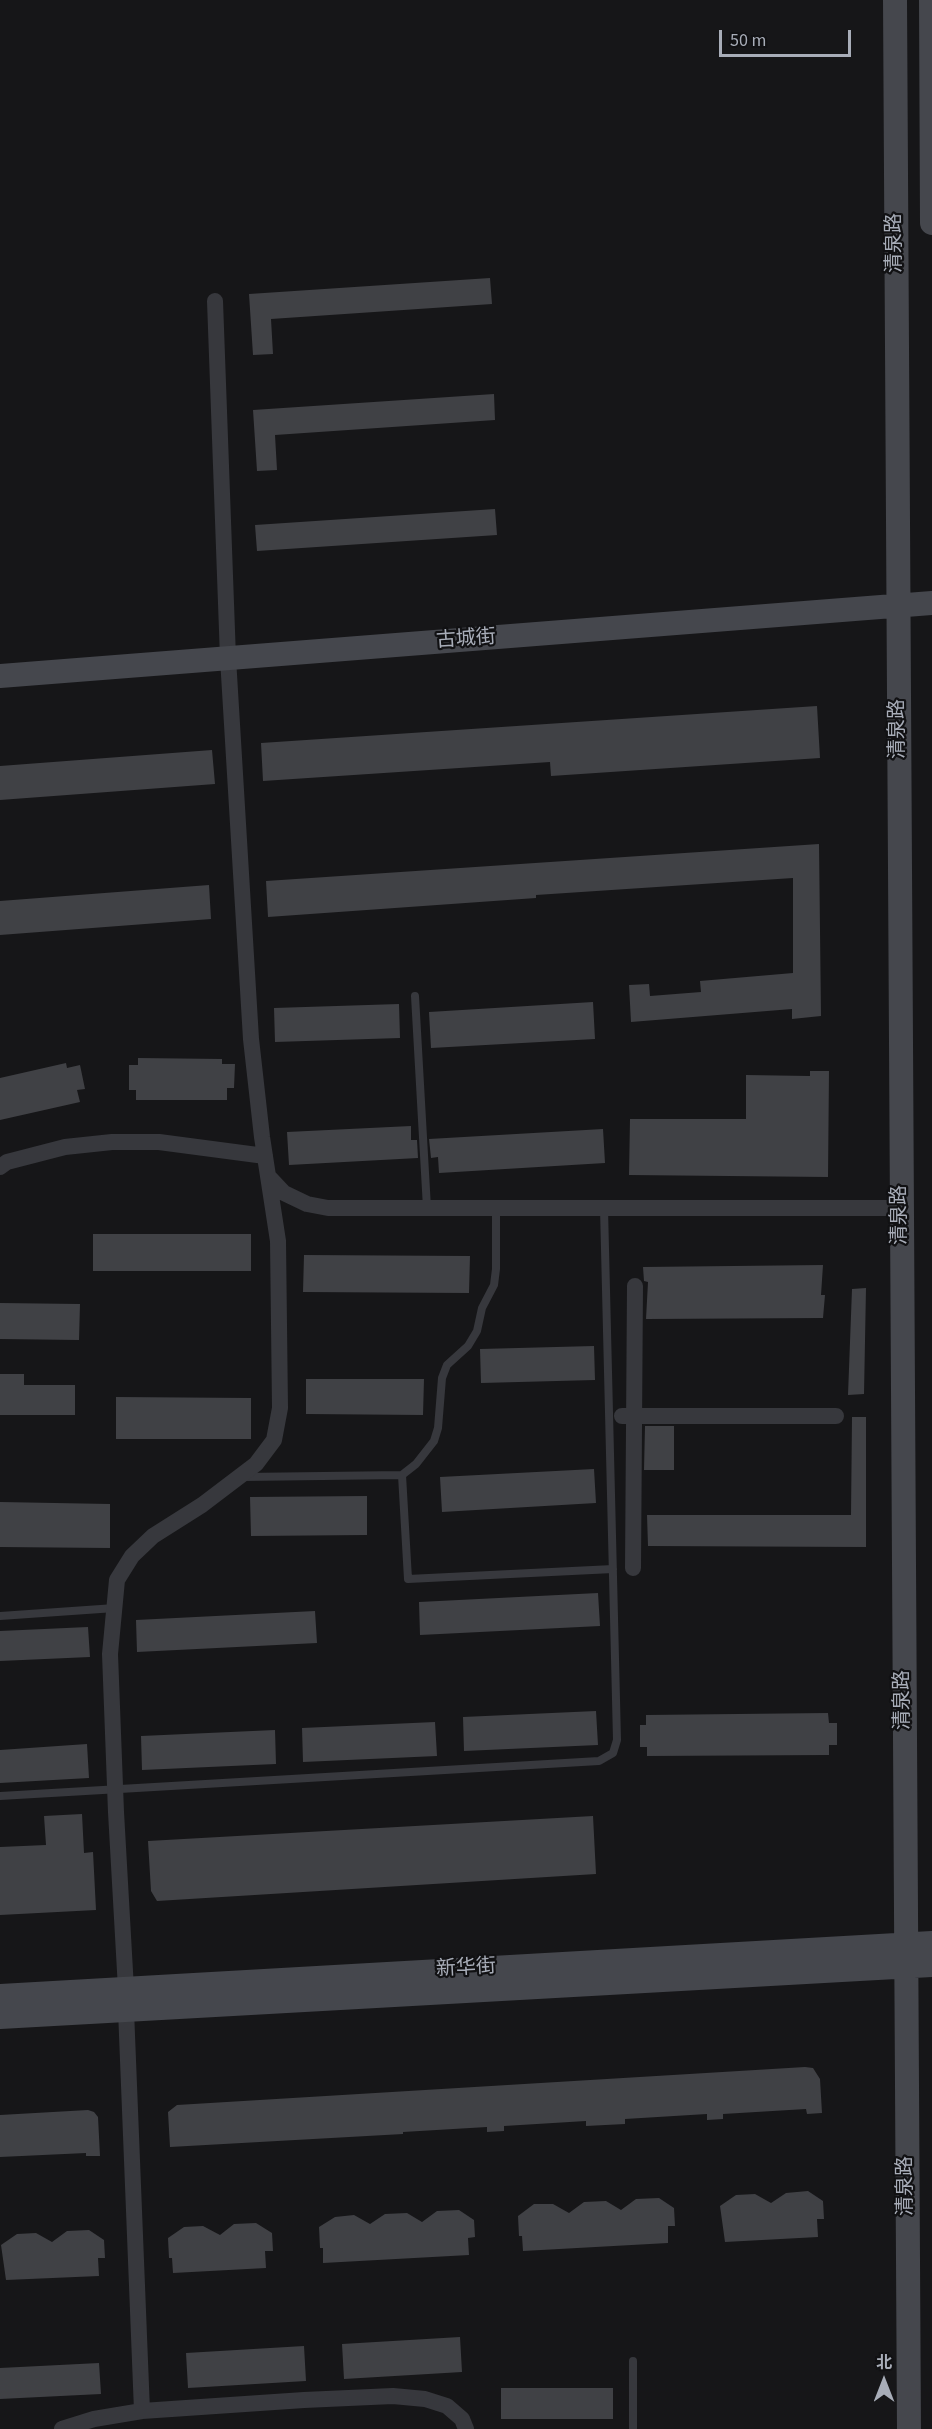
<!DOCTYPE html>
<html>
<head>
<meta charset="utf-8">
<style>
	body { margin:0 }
	#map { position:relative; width:932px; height:2429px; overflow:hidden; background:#161618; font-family:"Source Sans 3","Noto Sans SC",sans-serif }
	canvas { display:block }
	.north { position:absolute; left:854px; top:2351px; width:60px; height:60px; -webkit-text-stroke:4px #111113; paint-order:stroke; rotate:0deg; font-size:16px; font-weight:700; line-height:24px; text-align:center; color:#a8adb8 }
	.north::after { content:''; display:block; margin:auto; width:21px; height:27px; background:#a8adb8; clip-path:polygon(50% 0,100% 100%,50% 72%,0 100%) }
	.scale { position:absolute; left:719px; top:30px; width:132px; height:27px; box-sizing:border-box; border:3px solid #a8adb8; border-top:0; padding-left:8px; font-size:18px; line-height:21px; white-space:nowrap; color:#a8adb8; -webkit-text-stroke:4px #111113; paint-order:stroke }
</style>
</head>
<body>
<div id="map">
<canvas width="932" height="2429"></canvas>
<div class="north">北</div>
<div class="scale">50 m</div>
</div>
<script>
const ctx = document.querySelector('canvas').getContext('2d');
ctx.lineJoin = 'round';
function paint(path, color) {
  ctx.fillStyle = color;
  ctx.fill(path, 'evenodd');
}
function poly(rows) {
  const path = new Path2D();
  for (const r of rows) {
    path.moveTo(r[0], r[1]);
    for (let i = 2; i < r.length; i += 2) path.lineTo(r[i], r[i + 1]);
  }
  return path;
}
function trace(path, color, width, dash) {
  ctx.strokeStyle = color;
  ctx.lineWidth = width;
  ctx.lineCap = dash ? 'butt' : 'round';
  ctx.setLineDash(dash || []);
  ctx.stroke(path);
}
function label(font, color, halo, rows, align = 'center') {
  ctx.font = font + ' "Source Sans 3","Noto Sans SC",sans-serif';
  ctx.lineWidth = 4.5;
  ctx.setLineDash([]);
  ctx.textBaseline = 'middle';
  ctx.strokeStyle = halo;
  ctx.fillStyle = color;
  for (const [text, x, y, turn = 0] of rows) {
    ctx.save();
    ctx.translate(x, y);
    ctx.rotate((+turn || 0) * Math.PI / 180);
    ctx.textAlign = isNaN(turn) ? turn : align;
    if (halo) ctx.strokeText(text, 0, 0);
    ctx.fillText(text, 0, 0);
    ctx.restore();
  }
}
const building = poly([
	[490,278,492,304,271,319,273,354,253,355,249,294],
	[494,394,495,420,275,435,277,470,257,471,253,410],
	[495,509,497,535,257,551,255,525],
	[817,706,820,758,551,776,550,762,263,781,261,743],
	[212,750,215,784,0,800,0,766],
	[819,844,821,1016,792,1019,792,1009,631,1022,629,985,649,984,650,996,701,992,700,981,793,973,793,878,536,895,536,898,268,917,266,881],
	[209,885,211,919,0,935,0,901],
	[593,1002,595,1039,431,1048,429,1012],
	[399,1004,400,1038,275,1042,274,1008],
	[138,1058,222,1059,222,1064,235,1064,234,1088,227,1088,227,1100,136,1100,136,1090,129,1090,129,1065,138,1065],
	[66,1063,67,1068,80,1065,85,1089,77,1090,80,1102,0,1120,0,1078],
	[810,1071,829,1071,828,1177,629,1175,630,1119,746,1119,746,1075,810,1076],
	[411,1126,411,1140,417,1140,418,1158,289,1165,287,1132],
	[603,1129,605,1163,439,1173,438,1157,431,1158,429,1139],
	[93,1234,251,1234,251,1271,93,1271],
	[304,1255,470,1256,469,1293,303,1292],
	[823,1265,821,1295,825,1295,823,1318,646,1319,648,1282,644,1281,643,1267],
	[866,1288,864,1394,848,1395,852,1289],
	[0,1303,80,1304,79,1340,0,1339],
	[594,1346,595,1380,481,1383,480,1349],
	[0,1374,24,1374,24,1385,75,1385,75,1415,0,1415],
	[306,1379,424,1379,423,1415,306,1414],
	[116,1397,251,1398,251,1439,116,1439],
	[852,1417,866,1417,866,1547,648,1546,647,1515,851,1515],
	[645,1426,674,1426,674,1470,644,1470],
	[594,1469,596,1503,442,1512,440,1477],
	[367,1496,367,1535,251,1536,250,1497],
	[0,1502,110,1504,110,1548,0,1547],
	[598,1593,600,1626,420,1635,419,1602],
	[315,1611,317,1643,137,1652,136,1620],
	[88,1627,90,1657,0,1661,0,1631],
	[596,1711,598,1745,464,1751,463,1717],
	[828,1713,829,1723,837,1723,837,1745,829,1745,829,1755,647,1756,647,1747,640,1747,640,1725,646,1725,646,1715],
	[435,1722,437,1756,303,1762,302,1728],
	[275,1730,276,1764,142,1770,141,1736],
	[87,1744,89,1778,0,1783,0,1750],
	[82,1814,84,1853,93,1852,96,1910,0,1915,0,1847,46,1845,44,1816],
	[593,1816,596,1874,157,1901,151,1891,148,1841],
	[805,2067,813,2068,820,2079,822,2113,807,2114,806,2109,723,2114,723,2119,707,2120,707,2114,625,2119,625,2124,586,2126,586,2121,504,2126,504,2131,487,2132,487,2127,403,2132,403,2134,170,2147,168,2112,177,2105],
	[88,2110,94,2112,98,2117,100,2156,86,2156,86,2153,0,2157,0,2115],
	[808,2191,823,2201,824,2219,817,2219,818,2237,725,2242,720,2206,736,2195,755,2194,771,2203,786,2193],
	[659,2198,674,2208,675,2226,668,2226,668,2243,523,2251,522,2236,519,2236,518,2216,534,2204,553,2204,569,2213,584,2202,606,2201,621,2210,636,2199],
	[459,2210,474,2220,475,2237,468,2238,469,2255,323,2263,323,2248,320,2248,319,2227,335,2217,354,2215,370,2224,385,2214,407,2213,422,2222,437,2211],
	[256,2223,272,2233,273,2251,265,2251,266,2268,173,2273,172,2258,169,2258,168,2238,184,2227,203,2226,220,2235,234,2224],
	[89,2230,104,2240,105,2258,98,2258,99,2276,6,2280,1,2245,17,2234,36,2233,52,2242,67,2231],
	[460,2337,462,2372,344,2379,342,2344],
	[304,2346,306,2381,188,2388,186,2353],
	[99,2363,101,2394,0,2399,0,2368],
	[501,2388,613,2388,613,2419,501,2419]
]);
const lane = poly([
	[415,996,427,1208],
	[402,1475,408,1579,613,1569],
	[243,1477,402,1475,416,1464,434,1441,438,1428,442,1378,447,1365,468,1346,477,1331,482,1308,494,1285,496,1269,496,1208],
	[0,1616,115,1608],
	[0,1796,599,1761,613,1753,617,1740,604,1208],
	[633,2429,633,2361]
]);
const street = poly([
	[0,1167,7,1162,65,1147,112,1142,159,1142,265,1156],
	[268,1176,284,1193,307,1204,328,1208,901,1208],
	[622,1416,836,1416],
	[633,1568,635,1286],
	[126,1989,116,1812,110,1654,117,1580,132,1556,153,1536,202,1505,256,1464,274,1440,280,1408,278,1241,262,1137,251,1039,228,658,215,301],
	[126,2010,142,2411],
	[62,2429,94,2419,142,2411,304,2400,393,2396,425,2399,447,2406,462,2419,466,2429]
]);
const secondary = poly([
	[895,0,909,2429],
	[931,0,932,223],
	[0,676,932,603],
	[0,1996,932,1943],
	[0,2017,932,1965]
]);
const streetNames = [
	["清泉路",896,243,-90],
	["古城街",466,640,-4],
	["清泉路",899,729,-90],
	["清泉路",901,1215,-90],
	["清泉路",904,1700,-90],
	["新华街",466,1969,-3],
	["清泉路",907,2186,-90]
];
paint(building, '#404145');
trace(lane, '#37383d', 8);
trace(street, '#37383d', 16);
trace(secondary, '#45474d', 24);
label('20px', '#a8adb8', '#111113', streetNames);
</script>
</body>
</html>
